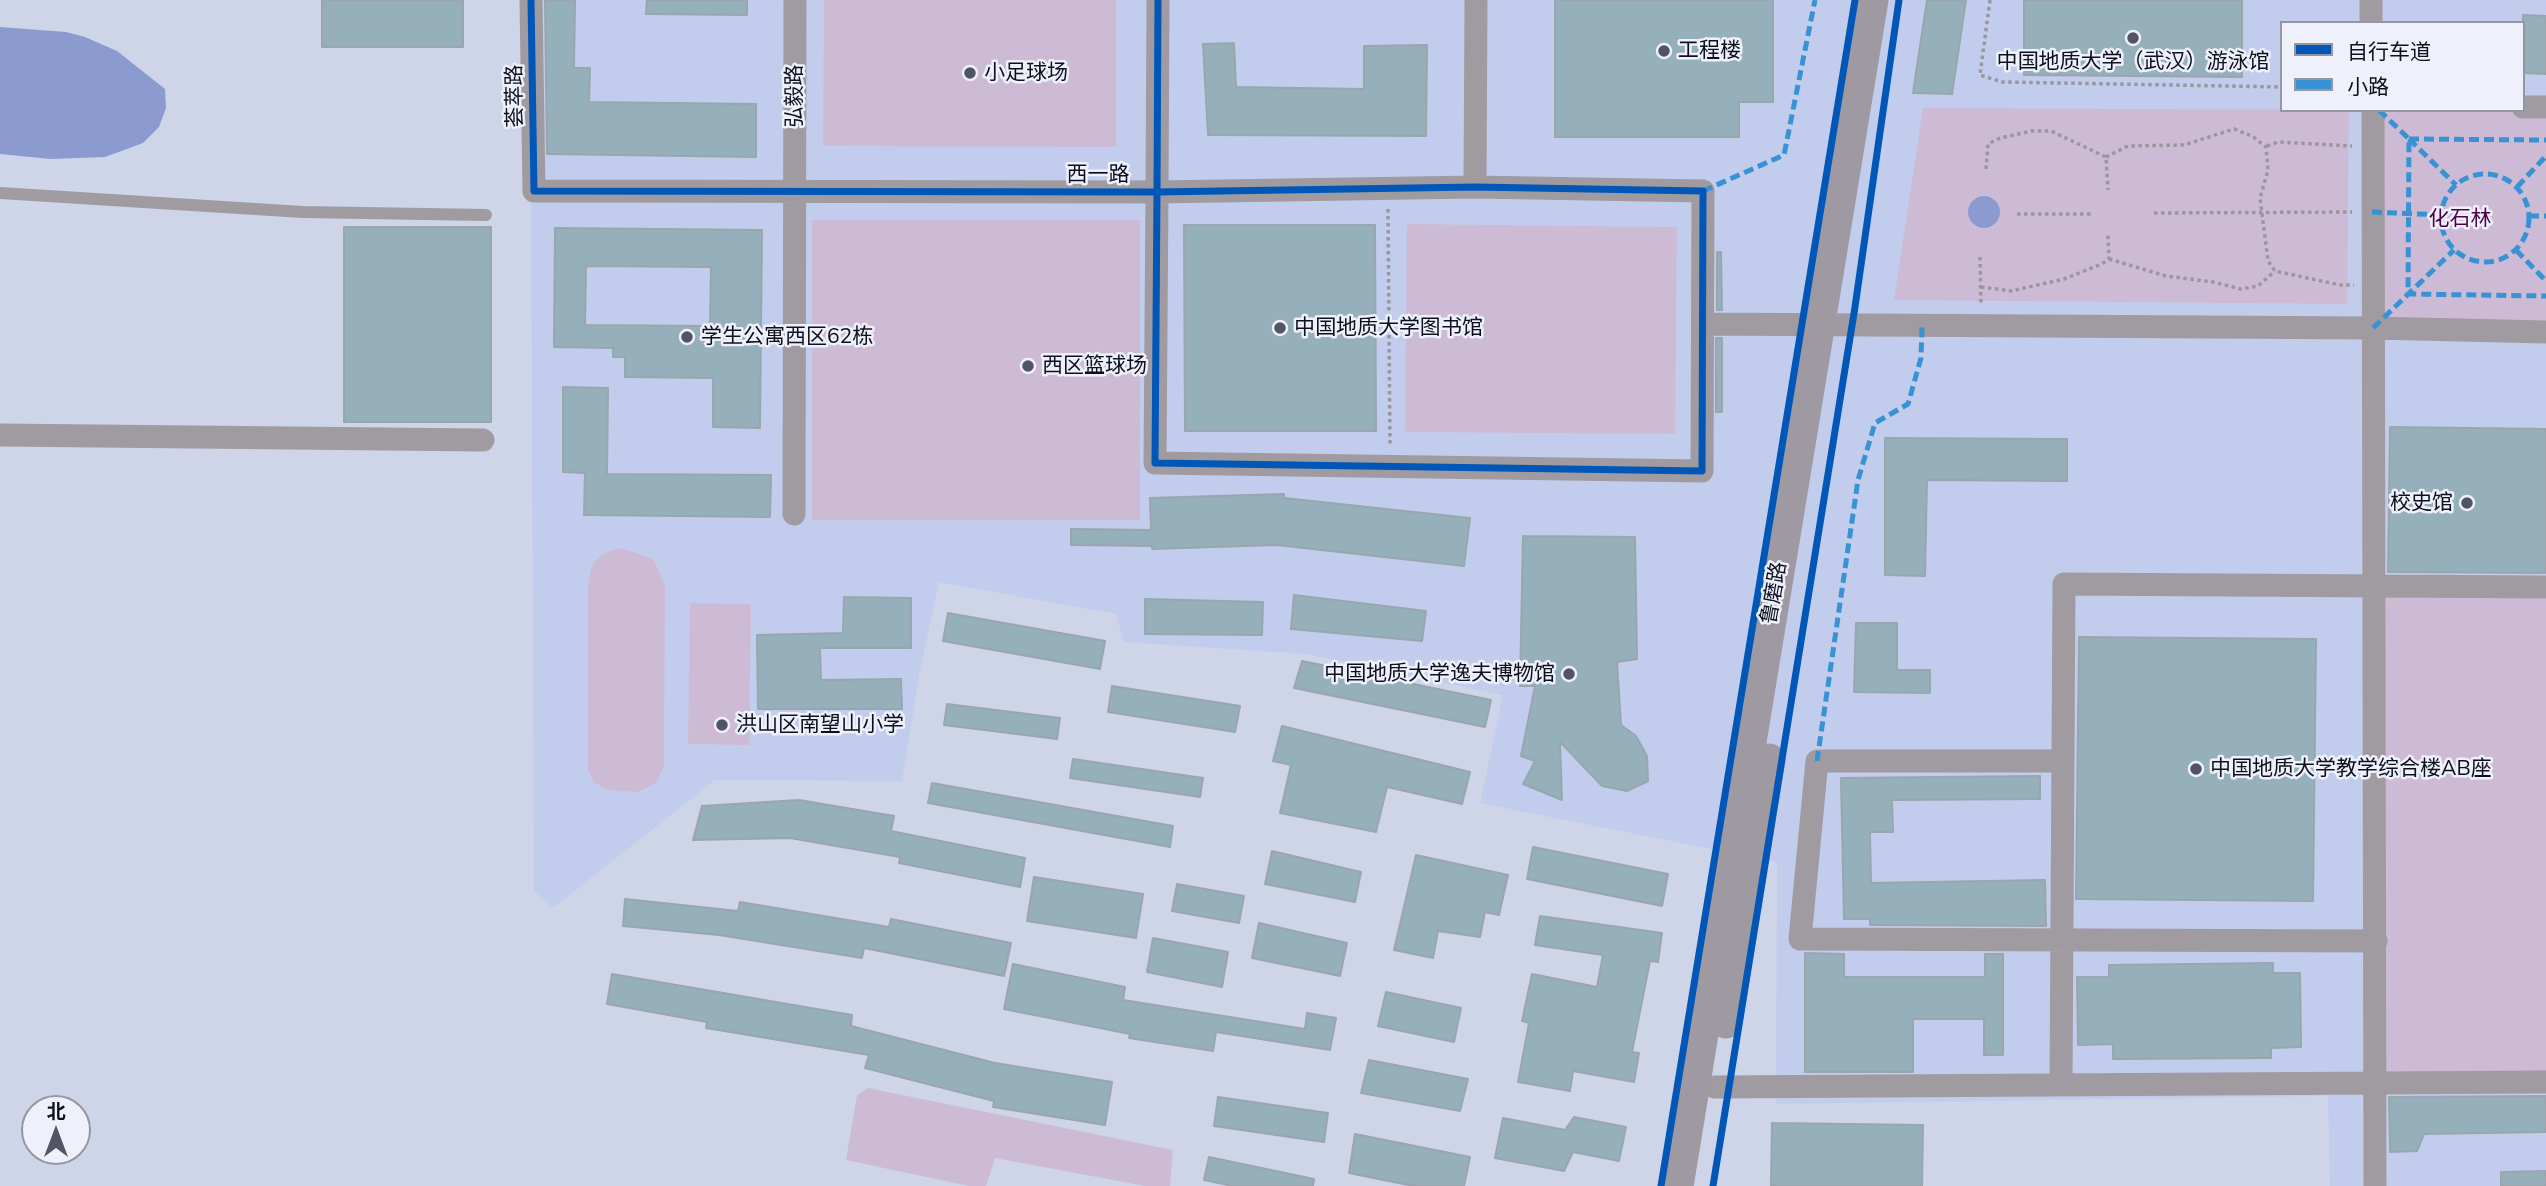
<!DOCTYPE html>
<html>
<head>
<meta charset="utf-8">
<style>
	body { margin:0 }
	#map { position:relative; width:2546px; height:1186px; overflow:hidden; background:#ced5e8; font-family:Mulish,"Noto Sans SC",sans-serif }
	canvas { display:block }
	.legend { position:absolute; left:2280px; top:21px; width:245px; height:91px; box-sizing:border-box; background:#eef1fc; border:2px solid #9497a2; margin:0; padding:9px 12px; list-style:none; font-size:21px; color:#0d101c }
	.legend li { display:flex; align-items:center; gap:14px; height:35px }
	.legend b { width:35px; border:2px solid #9497a2 }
	.north { position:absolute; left:21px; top:1095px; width:70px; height:70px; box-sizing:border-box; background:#eef1fc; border:2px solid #9497a2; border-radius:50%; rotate:0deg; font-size:19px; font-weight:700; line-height:28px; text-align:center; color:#0d101c }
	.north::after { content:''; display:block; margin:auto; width:24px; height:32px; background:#515563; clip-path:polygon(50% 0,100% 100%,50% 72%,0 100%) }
</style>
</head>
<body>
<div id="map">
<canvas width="2546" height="1186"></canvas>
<ul class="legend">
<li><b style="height:9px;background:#0057b8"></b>自行车道</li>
<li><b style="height:9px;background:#3892d4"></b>小路</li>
</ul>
<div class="north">北</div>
</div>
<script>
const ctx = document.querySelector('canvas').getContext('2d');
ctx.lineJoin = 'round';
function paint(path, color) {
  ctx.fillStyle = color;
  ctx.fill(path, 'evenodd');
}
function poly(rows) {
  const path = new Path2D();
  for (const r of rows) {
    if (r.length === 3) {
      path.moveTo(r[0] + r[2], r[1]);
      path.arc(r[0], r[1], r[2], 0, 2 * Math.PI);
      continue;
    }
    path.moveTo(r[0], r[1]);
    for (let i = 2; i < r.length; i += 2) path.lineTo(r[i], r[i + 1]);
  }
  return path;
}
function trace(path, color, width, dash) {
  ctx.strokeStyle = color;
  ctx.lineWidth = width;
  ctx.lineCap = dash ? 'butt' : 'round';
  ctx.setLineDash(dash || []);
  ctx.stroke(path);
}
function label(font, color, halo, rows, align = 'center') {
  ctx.font = font + ' Mulish,"Noto Sans SC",sans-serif';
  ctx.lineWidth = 5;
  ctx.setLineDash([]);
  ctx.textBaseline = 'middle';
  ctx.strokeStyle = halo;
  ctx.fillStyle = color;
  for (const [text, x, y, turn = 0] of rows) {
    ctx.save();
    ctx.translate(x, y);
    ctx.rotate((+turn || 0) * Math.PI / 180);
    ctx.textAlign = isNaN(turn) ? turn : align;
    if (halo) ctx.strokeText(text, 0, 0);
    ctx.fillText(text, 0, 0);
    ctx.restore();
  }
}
const built = poly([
	[521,0,2546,0,2546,1186,2330,1186,2328,1096,1776,1104,1777,862,1480,803,1503,695,1306,654,1124,642,1116,614,939,582,920,670,902,781,715,780,553,908,534,891,531,210],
	[2282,23,2523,23,2523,110,2282,110]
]);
const green = poly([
	[824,0,1116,0,1116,147,823,146],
	[2546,107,2546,332,2373,328,2373,110],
	[1923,108,2349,110,2347,304,1894,300],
	[812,220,1140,220,1140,520,812,520],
	[1407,224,1677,227,1675,434,1405,432],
	[621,548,653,559,665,585,664,766,656,783,638,792,608,790,594,782,588,770,588,583,592,565,604,553],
	[2374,586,2546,587,2546,1079,2375,1083],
	[690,603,751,604,749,745,688,744],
	[868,1088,1173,1150,1170,1186,1145,1186,995,1158,986,1186,969,1186,846,1160,857,1095]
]);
const water = poly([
	[0,27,66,32,85,37,117,51,165,89,166,108,159,127,143,143,105,157,51,159,0,154],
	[1984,212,16]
]);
const building = poly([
	[322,0,463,0,463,47,322,47,322,0],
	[545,0,575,0,574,68,590,68,589,102,756,104,756,157,547,154,545,0],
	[647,0,747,0,747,15,646,14,647,0],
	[1555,0,1773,0,1773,102,1739,102,1739,137,1555,137,1555,0],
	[1927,0,1966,0,1952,94,1913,93,1927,0],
	[2024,0,2242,0,2242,77,2024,75,2024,0],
	[2523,15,2546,16,2546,74,2523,73,2523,15],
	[1234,43,1236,87,1364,89,1364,46,1427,45,1426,136,1208,135,1203,44,1234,43],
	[1184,225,1375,225,1376,431,1185,431,1184,225],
	[344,227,491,227,491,422,344,422,344,227],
	[555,228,762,230,760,428,713,427,713,378,625,377,625,357,613,357,613,348,554,347,555,228],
	[586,266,711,267,710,326,585,325,586,266],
	[1717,252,1721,252,1722,310,1717,310,1717,252],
	[1716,338,1722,338,1722,412,1716,412,1716,338],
	[563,387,608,388,607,474,771,475,770,517,584,515,585,473,563,472,563,387],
	[2390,427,2546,429,2546,573,2388,572,2390,427],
	[1885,438,2067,439,2067,481,1927,480,1925,576,1885,575,1885,438],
	[1284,494,1284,498,1470,518,1464,566,1277,545,1152,549,1152,546,1071,545,1071,529,1151,530,1150,498,1284,494],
	[1523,536,1635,537,1637,659,1617,662,1621,725,1636,736,1647,756,1648,781,1627,791,1602,786,1560,742,1562,800,1523,784,1535,761,1521,756,1535,686,1520,686,1523,536],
	[1294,595,1426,611,1422,641,1291,629,1294,595],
	[844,597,911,598,911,648,820,648,821,680,901,679,902,709,758,709,757,635,843,633,844,597],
	[1145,599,1263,602,1262,635,1145,634,1145,599],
	[948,613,1105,641,1100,669,943,641,948,613],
	[1856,623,1897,623,1897,670,1930,670,1930,693,1854,692,1856,623],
	[2079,637,2316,639,2313,901,2076,899,2079,637],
	[1302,661,1491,700,1485,727,1294,688,1302,661],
	[1112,686,1240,706,1235,732,1108,712,1112,686],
	[947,704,1060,718,1057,739,944,725,947,704],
	[1282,726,1470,772,1462,804,1387,787,1376,832,1280,813,1291,765,1273,761,1282,726],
	[1073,759,1203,778,1200,797,1070,778,1073,759],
	[2040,776,2040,799,1892,800,1893,832,1870,832,1871,883,2045,880,2046,926,1870,925,1870,919,1844,919,1841,778,2040,776],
	[932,783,1173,826,1170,847,928,803,932,783],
	[799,800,894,816,891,831,1025,858,1020,887,899,863,900,857,790,838,693,840,702,806,799,800],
	[1533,847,1668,874,1662,906,1527,879,1533,847],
	[1272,851,1361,872,1355,902,1265,884,1272,851],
	[1416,855,1508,875,1499,915,1485,912,1480,937,1438,931,1433,958,1394,950,1416,855],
	[1034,877,1143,894,1136,938,1027,921,1034,877],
	[1177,884,1244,896,1239,923,1172,911,1177,884],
	[625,899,738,911,740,902,889,927,891,919,1011,943,1004,976,864,948,862,958,719,935,623,926,625,899],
	[1540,916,1662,933,1658,962,1650,961,1632,1052,1639,1053,1634,1082,1573,1071,1570,1091,1518,1082,1529,1023,1522,1021,1532,974,1597,987,1603,955,1535,945,1540,916],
	[1259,923,1347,943,1340,976,1252,958,1259,923],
	[1153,938,1228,952,1222,987,1147,972,1153,938],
	[1805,953,1844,954,1844,977,1985,977,1985,954,2003,954,2003,1055,1984,1055,1984,1019,1913,1019,1913,1072,1805,1072,1805,953],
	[2273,963,2273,973,2300,973,2301,1047,2271,1048,2271,1058,2113,1059,2113,1044,2078,1045,2077,977,2109,977,2109,965,2273,963],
	[1013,964,1125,987,1123,1000,1305,1029,1307,1013,1336,1018,1330,1050,1216,1032,1213,1051,1129,1038,1130,1034,1004,1009,1013,964],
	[612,974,852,1015,851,1026,995,1063,1112,1082,1105,1125,993,1107,994,1101,865,1068,869,1055,706,1028,707,1022,607,1004,612,974],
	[1386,992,1461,1008,1454,1042,1378,1026,1386,992],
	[1369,1060,1468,1079,1460,1111,1361,1093,1369,1060],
	[2546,1096,2546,1132,2424,1134,2417,1151,2390,1152,2389,1097,2546,1096],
	[1218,1097,1328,1113,1324,1142,1214,1126,1218,1097],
	[1574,1117,1626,1127,1619,1161,1573,1152,1564,1171,1495,1158,1503,1118,1565,1130,1574,1117],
	[1772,1123,1923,1125,1922,1186,1771,1186,1772,1123],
	[1355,1134,1470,1157,1464,1186,1413,1186,1349,1173,1355,1134],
	[1209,1157,1314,1179,1313,1186,1233,1186,1204,1180,1209,1157],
	[2546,1171,2546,1186,2501,1186,2501,1172,2546,1171]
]);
const path = poly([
	[1990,0,1980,75,2002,82,2282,87],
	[2267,146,2278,142,2352,146],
	[2106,157,2128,146,2184,145,2234,129,2252,136,2266,147,2268,170,2260,198,2268,261,2275,271,2340,285,2354,285],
	[1986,169,1988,144,2000,138,2032,131,2051,131,2106,157,2108,190],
	[1388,209,1390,447],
	[2154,213,2352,212],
	[2017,214,2093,214],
	[1980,257,1981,304],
	[2109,259,2166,276,2213,282,2241,289,2258,286,2275,271],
	[1981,287,2011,291,2064,279,2102,264,2109,259,2108,235]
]);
const lane = poly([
	[0,193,303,212,486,215]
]);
const street = poly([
	[531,0,534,191,1157,192,1475,187,1703,191,1702,471,1155,463,1157,192,1158,0],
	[2371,0,2371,23],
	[2523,107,2546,107],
	[2373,110,2375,1186],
	[1475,187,1476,0],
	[1703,324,2373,328,2546,332],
	[0,435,483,440],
	[794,514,795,0],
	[2062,761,1817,761,1800,939,2376,941],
	[2061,1085,2064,584,2546,587],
	[1715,1087,2546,1082]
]);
const secondary = poly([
	[1726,1022,1769,760],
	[1677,1186,1872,0]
]);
const quiet = poly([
	[2379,110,2409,139,2408,294,2546,296],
	[2409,139,2546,140],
	[2409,139,2456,185],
	[2485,218,44],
	[2517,187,2546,156],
	[1703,191,1784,155,1815,0],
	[2372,212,2442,215],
	[2529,216,2546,216],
	[2516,250,2546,281],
	[2373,328,2454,250],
	[1817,761,1858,480,1875,423,1908,404,1921,358,1922,327]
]);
const cycleway = poly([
	[531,0,534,191,1157,192,1475,187,1703,191,1702,471,1155,463,1157,192,1158,0],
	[1661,1186,1855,0],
	[1713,1186,1855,307,1899,0]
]);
const markers = [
	[2133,38,7,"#515563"],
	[1664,51,7,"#515563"],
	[970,73,7,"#515563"],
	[1280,328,7,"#515563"],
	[687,337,7,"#515563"],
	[1028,366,7,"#515563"],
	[2467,503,7,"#515563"],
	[1569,674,7,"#515563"],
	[722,725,7,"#515563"],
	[2196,769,7,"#515563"]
];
const poiNames = [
	["工程楼",1678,51],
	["中国地质大学（武汉）游泳馆",2133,62,"center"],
	["小足球场",984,73],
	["中国地质大学图书馆",1294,328],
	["学生公寓西区62栋",701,337],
	["西区篮球场",1042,366],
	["校史馆",2453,503,"right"],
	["中国地质大学逸夫博物馆",1555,674,"right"],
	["洪山区南望山小学",736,725],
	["中国地质大学教学综合楼AB座",2210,769]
];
const streetNames = [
	["荟萃路",515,96,-91],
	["弘毅路",795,96,-90],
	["西一路",1098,175],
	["鲁磨路",1774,593,-80]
];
const parkNames = [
	["化石林",2460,219]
];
paint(built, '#c2cded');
paint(green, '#cdbbd6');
paint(water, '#8b9bd0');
paint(building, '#96b0bb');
trace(building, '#99a5af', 2);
trace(path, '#99979d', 3.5, [3.5, 3.5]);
trace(lane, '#a09ba1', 12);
trace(street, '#a09ba1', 23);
trace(secondary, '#9f9aa2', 33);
trace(quiet, '#3892d4', 5, [10, 5]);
trace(cycleway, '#0057b8', 7);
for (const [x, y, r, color] of markers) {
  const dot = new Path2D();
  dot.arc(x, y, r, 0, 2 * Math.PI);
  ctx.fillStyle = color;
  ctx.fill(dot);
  trace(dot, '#eef1fc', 2.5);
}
label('21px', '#0d101c', '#eef1fc', poiNames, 'left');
label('21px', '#0d101c', '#eef1fc', streetNames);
label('21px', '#4e004b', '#eef1fc', parkNames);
</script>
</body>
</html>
